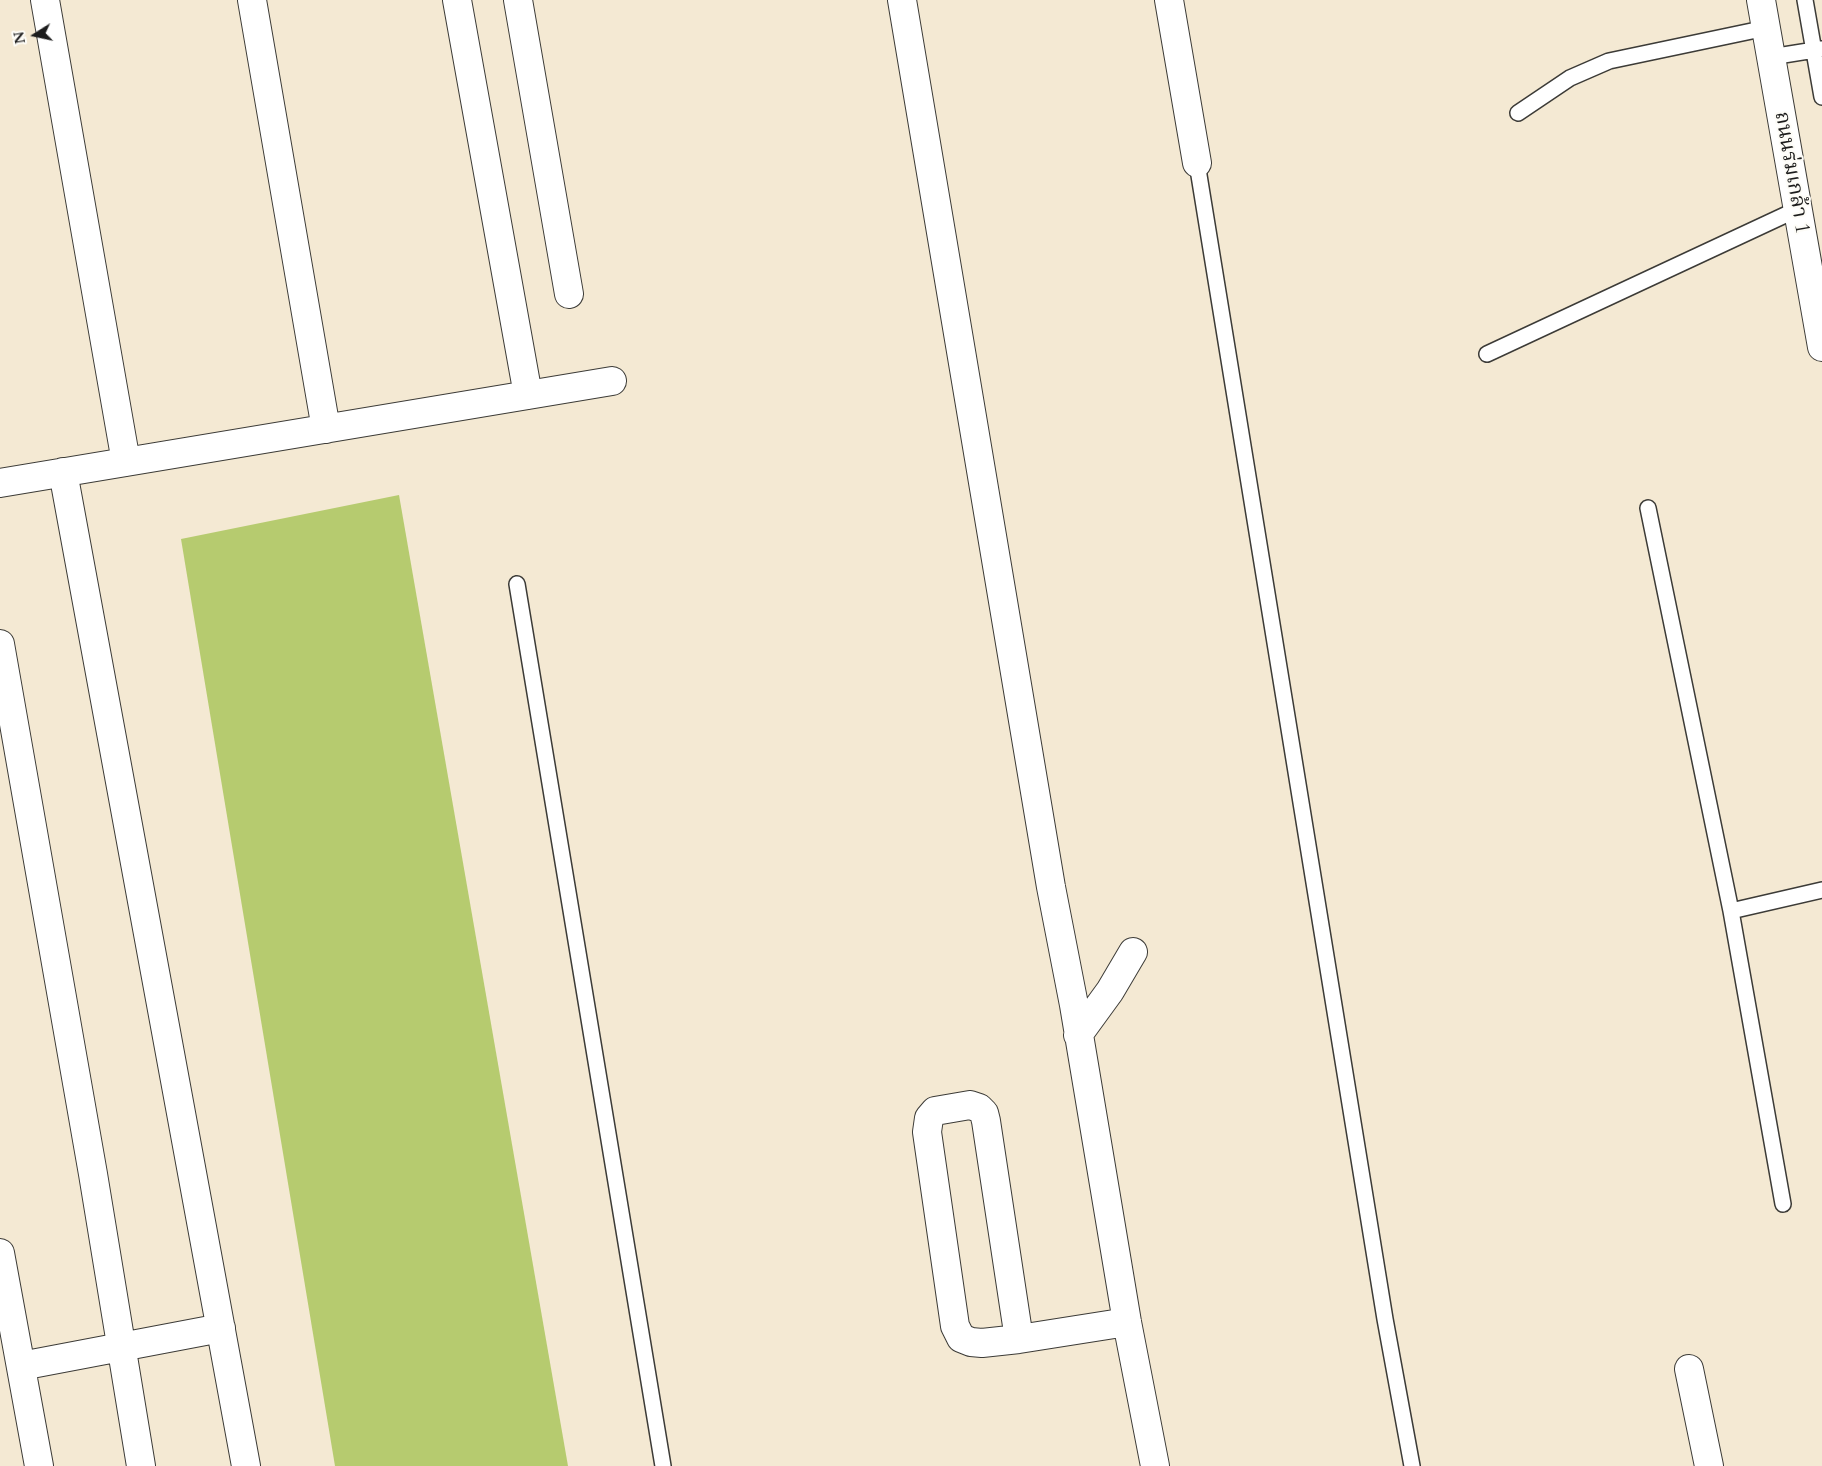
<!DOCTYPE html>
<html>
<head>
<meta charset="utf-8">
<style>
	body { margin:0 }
	#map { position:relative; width:1822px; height:1466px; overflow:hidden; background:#f4e9d3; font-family:Cardo,serif }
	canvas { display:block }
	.north { position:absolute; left:10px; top:10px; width:50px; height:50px; -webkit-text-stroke:4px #fdfcf7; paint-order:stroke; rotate:260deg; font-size:14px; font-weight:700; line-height:20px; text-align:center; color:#1c1c1c }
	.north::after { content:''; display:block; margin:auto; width:18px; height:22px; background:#1c1c1c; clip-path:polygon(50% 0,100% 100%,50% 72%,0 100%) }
</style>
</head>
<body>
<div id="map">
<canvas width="1822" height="1466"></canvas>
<div class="north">N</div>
</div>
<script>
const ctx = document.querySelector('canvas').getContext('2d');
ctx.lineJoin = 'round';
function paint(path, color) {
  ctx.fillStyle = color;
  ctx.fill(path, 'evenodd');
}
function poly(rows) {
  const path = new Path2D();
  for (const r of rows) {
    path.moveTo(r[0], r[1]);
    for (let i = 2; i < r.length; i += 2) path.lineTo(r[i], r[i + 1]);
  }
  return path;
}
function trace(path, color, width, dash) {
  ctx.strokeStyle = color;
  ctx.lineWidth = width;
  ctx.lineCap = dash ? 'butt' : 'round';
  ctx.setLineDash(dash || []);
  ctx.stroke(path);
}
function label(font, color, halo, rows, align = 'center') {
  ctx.font = font + ' Cardo,"Noto Serif Thai",serif';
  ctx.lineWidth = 4;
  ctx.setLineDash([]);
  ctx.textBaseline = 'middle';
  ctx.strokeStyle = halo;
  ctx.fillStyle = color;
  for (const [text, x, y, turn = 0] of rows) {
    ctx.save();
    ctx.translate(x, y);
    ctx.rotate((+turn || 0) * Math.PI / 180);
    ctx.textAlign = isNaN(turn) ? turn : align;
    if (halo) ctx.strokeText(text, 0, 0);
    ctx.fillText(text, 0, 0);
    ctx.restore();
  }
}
const green = poly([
	[399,495,568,1466,335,1466,181,539]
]);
const lane = poly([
	[1805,0,1822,97],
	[1771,57,1821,49],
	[1518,113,1570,78,1609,61,1766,28],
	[1197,163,1385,1319,1412,1466],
	[1487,354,1798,209],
	[1648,508,1731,911,1783,1204],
	[517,584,663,1466],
	[1731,911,1822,890]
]);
const street = poly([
	[45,0,126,462],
	[252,0,326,429],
	[457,0,528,395],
	[518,0,569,294],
	[902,0,1051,887,1074,1005,1127,1322,1155,1466],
	[1169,0,1197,163],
	[1761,0,1822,347],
	[63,472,246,1466],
	[0,483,612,381],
	[0,644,93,1174,141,1466],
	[1078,1035,1110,991,1133,952],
	[970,1105,979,1108,984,1113,986,1121,1019,1339,982,1343,971,1342,961,1338,955,1326,927,1132,929,1118,935,1111,970,1105],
	[0,1253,39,1466],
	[1019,1339,1127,1322],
	[21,1366,221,1328],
	[1689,1369,1709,1466]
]);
const streetNames = [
	["ถนนร่มเกล้า 1",1791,173,80]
];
paint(green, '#b6cb6f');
trace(lane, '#3c3b37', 18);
trace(street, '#3c3b37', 30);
trace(lane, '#fff', 15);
trace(street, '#fff', 28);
label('21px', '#1c1c1c', '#fdfcf7', streetNames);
</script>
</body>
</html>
